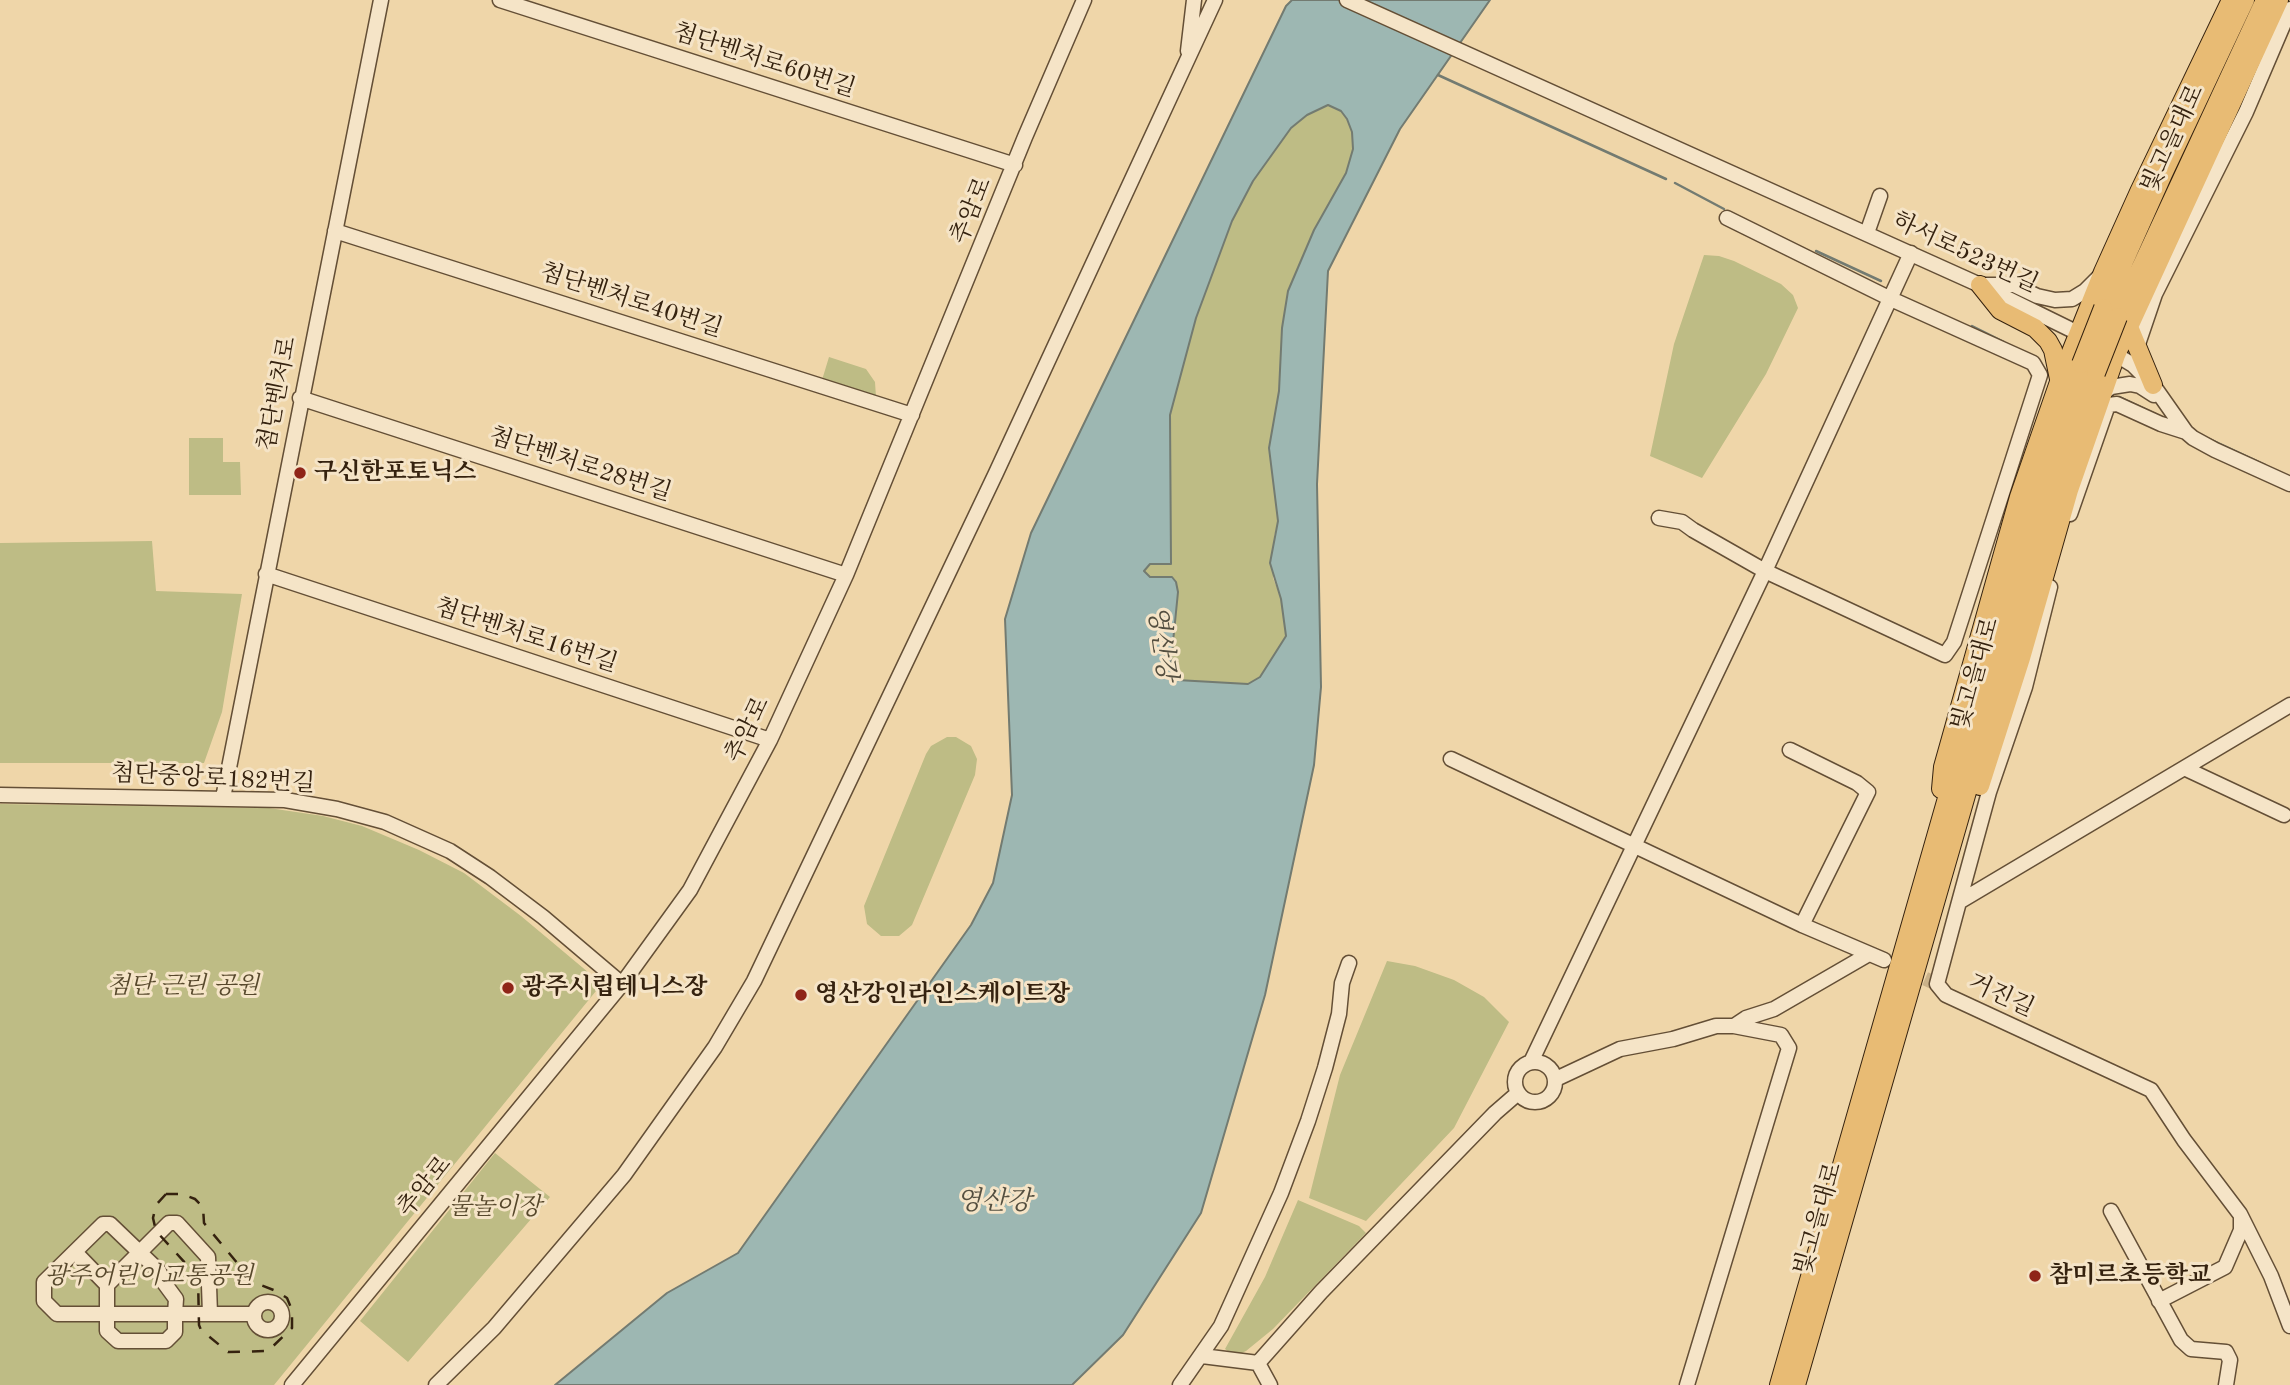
<!DOCTYPE html>
<html>
<head>
<meta charset="utf-8">
<style>
	body { margin:0 }
	canvas { display:block; background:#efd6a9 }
</style>
</head>
<body>
<canvas width="2290" height="1385"></canvas>
<script>
const ctx = document.querySelector('canvas').getContext('2d');
ctx.lineJoin = 'round';
function paint(path, color) {
  ctx.fillStyle = color;
  ctx.fill(path, 'evenodd');
}
function poly(rows) {
  const path = new Path2D();
  for (const r of rows) {
    if (r.length === 3) {
      path.moveTo(r[0] + r[2], r[1]);
      path.arc(r[0], r[1], r[2], 0, 2 * Math.PI);
      continue;
    }
    path.moveTo(r[0], r[1]);
    for (let i = 2; i < r.length; i += 2) path.lineTo(r[i], r[i + 1]);
  }
  return path;
}
function trace(path, color, width, dash) {
  ctx.strokeStyle = color;
  ctx.lineWidth = width;
  ctx.lineCap = dash ? 'butt' : 'round';
  ctx.setLineDash(dash || []);
  ctx.stroke(path);
}
function label(font, color, halo, rows, align = 'center') {
  ctx.font = font + ' "Old Standard TT","Noto Serif KR",serif';
  ctx.lineWidth = 6;
  ctx.setLineDash([]);
  ctx.textBaseline = 'middle';
  ctx.strokeStyle = halo;
  ctx.fillStyle = color;
  for (const [text, x, y, turn = 0] of rows) {
    ctx.save();
    ctx.translate(x, y);
    ctx.rotate((+turn || 0) * Math.PI / 180);
    ctx.textAlign = isNaN(turn) ? turn : align;
    if (halo) ctx.strokeText(text, 0, 0);
    ctx.fillText(text, 0, 0);
    ctx.restore();
  }
}
const green = poly([
	[1328,105,1341,111,1347,119,1352,132,1353,149,1346,173,1314,230,1288,291,1282,328,1279,391,1269,448,1278,521,1274,537,1273,578,1281,598,1286,636,1260,677,1249,684,1177,680,1171,662,1178,592,1176,582,1172,577,1150,577,1144,571,1150,564,1171,564,1170,415,1196,318,1232,221,1253,181,1291,128,1307,115],
	[1704,255,1719,256,1734,261,1781,284,1793,295,1798,308,1766,374,1702,478,1650,456,1674,344],
	[829,357,866,369,875,382,876,397,822,380],
	[189,438,223,438,223,462,240,462,241,495,189,495],
	[152,541,156,591,242,594,222,712,204,763,0,763,0,543],
	[947,737,956,737,971,746,977,759,975,775,912,925,899,936,881,936,867,924,864,906,926,754,931,746],
	[0,804,269,808,323,816,362,826,419,850,464,873,521,916,595,978,596,991,274,1385,0,1385],
	[1387,961,1415,966,1454,980,1484,997,1509,1022,1454,1128,1366,1221,1309,1198,1340,1075],
	[495,1153,550,1197,408,1362,360,1321],
	[1298,1200,1359,1226,1366,1233,1273,1329,1246,1351,1235,1356,1225,1349,1265,1277]
]);
const water = poly([
	[1292,0,1490,0,1400,129,1328,271,1317,484,1321,687,1314,765,1265,995,1201,1213,1123,1335,1072,1385,555,1385,667,1293,738,1253,971,925,993,883,1012,795,1005,619,1031,533,1286,6,1292,0],
	[1328,105,1341,111,1347,119,1352,132,1353,149,1346,173,1314,230,1288,291,1282,328,1279,391,1269,448,1278,521,1270,563,1281,599,1286,636,1260,677,1248,684,1177,680,1171,662,1178,592,1176,582,1172,577,1150,577,1144,571,1150,564,1171,564,1170,415,1196,318,1232,221,1253,181,1291,128,1307,115,1328,105]
]);
const stream = poly([
	[1438,75,1666,179],
	[1675,183,1724,209],
	[1816,251,1881,281],
	[1972,326,2004,342],
	[2119,397,2155,414],
	[2209,439,2265,465]
]);
const minorTunnel = poly([
	[1906,970,1937,984]
]);
const minor = poly([
	[500,0,1015,165],
	[1347,0,1980,285,2086,337],
	[1188,51,1194,0],
	[335,231,912,415],
	[1867,233,1880,196],
	[1985,285,2014,285,2037,296,2055,300,2072,299,2085,291,2098,278],
	[2137,347,2155,294,2246,112,2290,9],
	[2110,351,2133,365,2153,385,2186,432,2193,438,2215,450,2290,484],
	[2102,394,2111,387,2130,384,2140,386,2154,395],
	[300,398,846,575],
	[2070,514,2108,405,2117,404,2161,424,2186,432],
	[1659,518,1682,522,1693,530,1765,571,1945,655,1954,642,2040,375,2033,363,1891,299,1727,218],
	[266,574,770,740],
	[2290,705,1959,902,1937,984,1946,995,2151,1090,2184,1140,2240,1214,2271,1276,2290,1326],
	[1451,759,1802,925,1868,792,1857,783,1790,750],
	[2184,768,2284,815],
	[0,795,285,800,337,809,385,822,450,851,490,877,543,917,622,984],
	[223,798,381,0],
	[1959,902,1989,792,2025,687,2050,587],
	[1802,925,1884,960],
	[1535,1082,20],
	[1531,1062,1765,571,1911,253],
	[1556,1079,1620,1049,1673,1039,1716,1026,1734,1026,1746,1018,1774,1009,1869,954],
	[2111,1211,2181,1340,2191,1349,2226,1352,2230,1360,2226,1385],
	[103,1224,110,1224,159,1271,162,1280,176,1299,175,1314,57,1314,44,1301,44,1282,103,1224],
	[75,1252,107,1285],
	[2159,1301,2225,1267,2241,1230,2241,1217],
	[268,1316,14],
	[210,1314,208,1257,177,1223,169,1223,107,1285,107,1331,118,1341,166,1341,175,1332,175,1314,252,1314],
	[1202,1356,1258,1363,1321,1292,1495,1113,1518,1093],
	[1258,1363,1270,1385],
	[292,1385,622,984,690,890,770,740,846,575,1025,137,1084,0],
	[436,1385,494,1328,624,1175,715,1047,754,981,996,473,1215,0],
	[1180,1385,1221,1326,1281,1193,1308,1121,1325,1068,1339,1014,1342,983,1349,963],
	[1687,1385,1789,1048,1781,1035,1734,1026]
]);
const major = poly([
	[1980,285,2000,310,2035,328,2048,341,2053,350,2059,379],
	[2103,308,2163,174,2245,0],
	[2118,317,2265,0],
	[2129,327,2153,385],
	[1980,786,2021,658,2069,490,2116,355,2279,0],
	[1941,789,1943,767,2019,497,2059,382,2103,272,2139,192,2231,0],
	[1779,1385,2006,592,2035,494,2081,364],
	[1796,1385,2052,497,2096,373]
]);
const rail = poly([
	[166,1194,182,1194,195,1199,203,1207,204,1223,253,1282,276,1291,287,1298,292,1310,292,1328,268,1351,228,1352,201,1330,199,1325,198,1277,156,1231,153,1218,156,1205,166,1194]
]);
const majorBridge = poly([
	[2081,364,2103,308],
	[2096,373,2118,317]
]);
const markers = [
	[300,473,7,"#8f2418"],
	[508,988,7,"#8f2418"],
	[801,995,7,"#8f2418"],
	[2035,1276,7,"#8f2418"]
];
const streetNames = [
	["첨단벤처로60번길",764,61,18],
	["빛고을대로",2173,139,-65],
	["추암로",972,211,-68],
	["하서로523번길",1965,253,25],
	["첨단벤처로40번길",631,301,18],
	["첨단벤처로",278,394,-79],
	["첨단벤처로28번길",580,465,18],
	["첨단벤처로16번길",526,636,18],
	["빛고을대로",1976,674,-74],
	["추암로",748,730,-64],
	["첨단중앙로182번길",213,779,3],
	["거진길",2001,996,25],
	["추암로",425,1187,-51],
	["빛고을대로",1819,1219,-74]
];
const poiNames = [
	["구신한포토닉스",314,473],
	["광주시립테니스장",522,988],
	["영산강인라인스케이트장",815,995],
	["참미르초등학교",2049,1276]
];
const parkNames = [
	["첨단 근린 공원",183,987],
	["물놀이장",495,1208],
	["광주어린이교통공원",149,1277]
];
const waterNames = [
	["영산강",1161,643,82],
	["영산강",994,1202]
];
paint(green, '#bebc85');
paint(water, '#9db7b2');
trace(water, '#737b71', 2);
trace(stream, '#737b71', 2.5);
trace(minorTunnel, '#cab28a', 14, [14, 7]);
trace(minor, '#644f36', 17);
trace(major, '#35220f', 20);
trace(minor, '#f5e4c7', 14);
trace(major, '#e8bb74', 18);
trace(rail, '#35220f', 2.5, [12, 12]);
trace(majorBridge, '#35220f', 20, []);
trace(majorBridge, '#e8bb74', 18);
for (const [x, y, r, color] of markers) {
  const dot = new Path2D();
  dot.arc(x, y, r, 0, 2 * Math.PI);
  ctx.fillStyle = color;
  ctx.fill(dot);
  trace(dot, '#f5e4c7', 2.5);
}
label('24px', '#35220f', '#f5e4c7', streetNames);
label('bold 24px', '#35220f', '#f5e4c7', poiNames, 'left');
label('italic 24px', '#57482c', '#f5e4c7', parkNames);
label('italic 26px', '#544f40', '#f5e4c7', waterNames);
</script>
</body>
</html>
